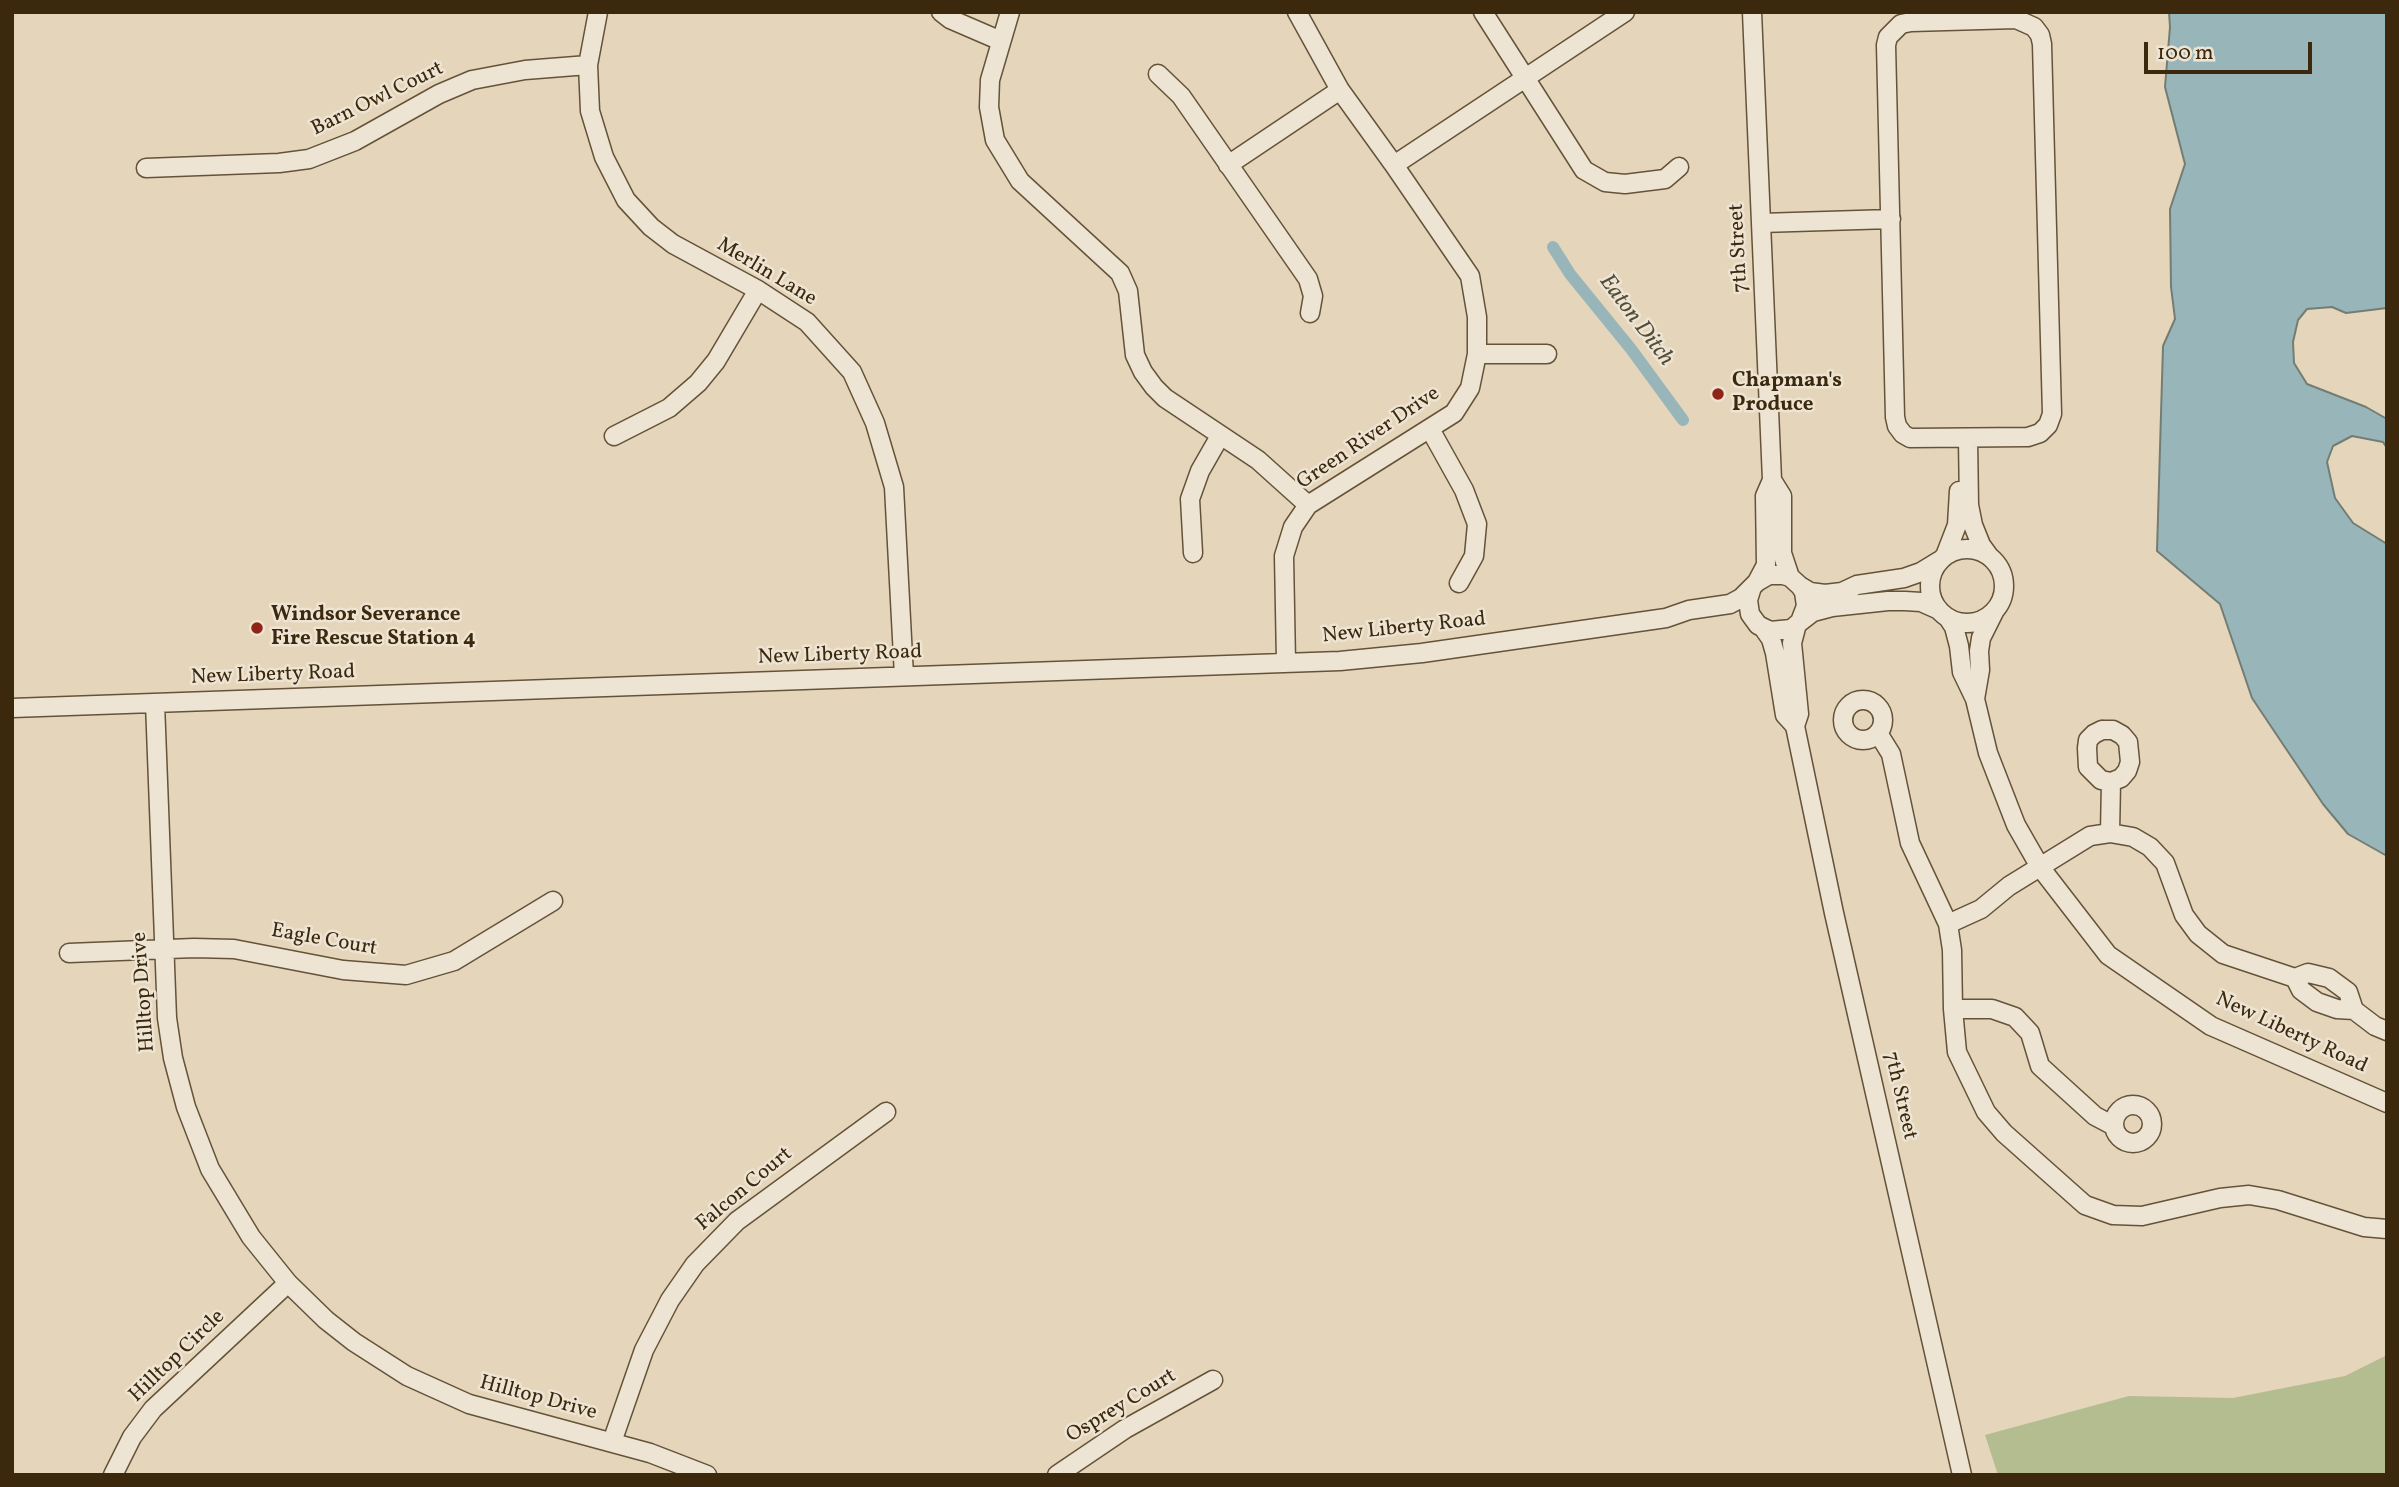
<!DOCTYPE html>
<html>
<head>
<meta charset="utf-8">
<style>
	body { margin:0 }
	#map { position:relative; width:2399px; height:1487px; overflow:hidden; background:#e4d5bb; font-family:Vollkorn,serif }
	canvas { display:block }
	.frame { position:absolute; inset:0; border:14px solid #3b280d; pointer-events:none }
	.scale { position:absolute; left:2144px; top:42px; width:168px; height:32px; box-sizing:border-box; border:4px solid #3b280d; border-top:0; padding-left:9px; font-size:21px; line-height:24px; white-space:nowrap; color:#3b280d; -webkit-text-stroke:5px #ede4d3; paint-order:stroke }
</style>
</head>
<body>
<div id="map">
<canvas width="2399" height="1487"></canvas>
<div class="frame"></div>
<div class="scale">100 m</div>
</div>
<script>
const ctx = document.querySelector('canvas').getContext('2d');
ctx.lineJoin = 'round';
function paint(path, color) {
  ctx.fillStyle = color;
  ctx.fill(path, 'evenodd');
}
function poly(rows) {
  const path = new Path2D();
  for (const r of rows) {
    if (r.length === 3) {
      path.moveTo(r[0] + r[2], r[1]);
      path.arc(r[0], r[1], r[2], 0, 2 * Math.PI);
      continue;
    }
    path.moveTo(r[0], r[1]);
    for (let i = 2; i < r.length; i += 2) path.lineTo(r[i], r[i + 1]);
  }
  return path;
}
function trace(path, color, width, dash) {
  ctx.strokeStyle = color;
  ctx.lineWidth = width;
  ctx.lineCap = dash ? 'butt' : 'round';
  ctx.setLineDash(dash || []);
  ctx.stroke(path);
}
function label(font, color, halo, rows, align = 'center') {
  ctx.font = font + ' Vollkorn,serif';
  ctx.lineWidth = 5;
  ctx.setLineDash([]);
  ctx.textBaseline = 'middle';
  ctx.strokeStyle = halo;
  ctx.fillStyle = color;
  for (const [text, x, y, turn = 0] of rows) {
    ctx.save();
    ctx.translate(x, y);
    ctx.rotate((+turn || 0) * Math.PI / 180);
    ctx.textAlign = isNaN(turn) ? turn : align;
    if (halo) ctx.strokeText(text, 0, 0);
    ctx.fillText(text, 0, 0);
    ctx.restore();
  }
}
const green = poly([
	[2387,1355,2387,1475,1998,1475,1985,1435,2129,1396,2233,1398,2345,1376]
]);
const water = poly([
	[2169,12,2387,12,2387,308,2346,313,2332,307,2307,309,2298,320,2293,342,2294,363,2307,384,2366,407,2387,419,2387,448,2383,442,2352,436,2333,446,2327,462,2335,498,2353,523,2387,544,2387,856,2348,834,2323,804,2252,698,2220,604,2157,551,2163,346,2175,319,2171,287,2170,209,2185,164,2165,87,2170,27,2169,12]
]);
const canal = poly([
	[1553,247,1570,274,1631,349,1683,420]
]);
const minor = poly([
	[598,12,588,65,590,111,604,157,626,200,651,227,673,244,758,290,807,322,852,372,875,423,894,487,904,676],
	[941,12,950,19,1001,41],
	[1010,12,990,80,989,107,995,140,1020,181,1120,273,1128,291,1135,355,1143,372,1154,387,1165,398,1258,460,1308,505],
	[1483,12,1584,170,1605,182,1625,184,1665,179,1679,167],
	[1752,12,1772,480,1765,496,1766,565,1757,582],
	[2016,19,2034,27,2040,35,2042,44,2052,414,2048,425,2040,433,2028,437,1910,438,1903,434,1897,426,1895,417,1886,45,1888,37,1901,24,1911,22,2016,19],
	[1158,74,1181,96,1308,279,1313,296,1310,313],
	[1228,165,1340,90],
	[1394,165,1625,12],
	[146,168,279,163,309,159,355,141,439,94,472,80,525,70,588,65],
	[1761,223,1891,219],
	[1477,354,1547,354],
	[1430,429,1464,490,1477,524,1474,556,1459,583],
	[614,436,669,408,698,383,716,361,758,290],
	[1968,439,1969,505,1973,525,1981,545,1989,556],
	[1772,480,1782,496,1782,553,1790,577],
	[1967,586,37],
	[1193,553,1190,499,1200,471,1220,436],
	[1945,556,1957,525,1959,491],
	[1800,586,1810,592,1825,594,1842,592,1857,585,1904,578,1921,572,1939,561],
	[1948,618,1954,627,1959,646,1962,672,1975,699,1988,753,2016,825,2040,867,2108,955,2211,1026,2387,1103],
	[1801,619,1806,606,1804,592,1800,586,1790,577,1783,575,1769,575,1757,582,1752,587,1748,600,1750,614,1758,625,1770,631,1791,629,1813,612,1832,607,1888,601,1905,601,1921,602,1939,610],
	[1797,624,1792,643,1799,714,1795,726,1834,913,1962,1475],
	[1764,629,1771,639,1775,653,1785,715,1795,726],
	[1286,662,1284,556,1293,527,1308,505,1454,413,1470,388,1477,354,1477,317,1470,276,1394,165,1340,90,1297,12],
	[1975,699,1980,670,1979,651,1981,638,1994,612],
	[1863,720,20],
	[155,703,167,1018,173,1058,186,1107,210,1169,251,1237,288,1283,326,1320,354,1342,407,1376,469,1404,650,1453,707,1475],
	[12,708,1340,661,1422,653,1666,618,1689,610,1730,604,1741,598,1752,587],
	[2102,730,2113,730,2122,735,2128,742,2130,762,2127,771,2121,778,2111,782,2101,780,2088,767,2087,748,2088,740,2094,734,2102,730],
	[1878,733,1891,754,1910,843,1948,924,1952,950,1953,1009,1957,1052,1986,1112,2004,1133,2085,1205,2113,1215,2142,1216,2220,1198,2249,1195,2278,1200,2364,1227,2387,1229],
	[2110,833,2111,782],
	[1948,924,1981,909,2009,886,2090,836,2110,833,2133,837,2150,847,2165,863,2184,915,2198,934,2223,954,2295,978,2308,973,2329,978,2348,992,2354,1010,2337,1009,2317,1002,2301,990,2295,978],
	[69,953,194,948,234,949,343,970,406,975,454,961,553,901],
	[1953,1009,1992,1009,2015,1017,2030,1033,2040,1066,2095,1116,2114,1126],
	[2354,1010,2375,1026,2387,1031],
	[2133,1124,19],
	[612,1442,644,1350,670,1300,695,1264,737,1221,886,1112],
	[113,1475,132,1437,153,1409,288,1283],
	[1057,1475,1125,1429,1213,1380]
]);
const markers = [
	[1718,394,7,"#8f2418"],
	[257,628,7,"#8f2418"]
];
const streetNames = [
	["Barn Owl Court",378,100,-26],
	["7th Street",1740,248,-93],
	["Merlin Lane",766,273,31],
	["Green River Drive",1369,439,-34],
	["New Liberty Road",1404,629,-6],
	["New Liberty Road",840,656,-2],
	["New Liberty Road",273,676,-2],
	["Eagle Court",324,941,10],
	["Hilltop Drive",145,992,-94],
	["New Liberty Road",2291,1034,25],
	["7th Street",1899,1096,77],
	["Falcon Court",745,1190,-40],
	["Hilltop Circle",178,1357,-44],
	["Hilltop Drive",538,1399,15],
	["Osprey Court",1122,1407,-31]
];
const poiNames = [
	["Chapman's",1732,382],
	["Produce",1732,406],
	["Windsor Severance",271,616],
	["Fire Rescue Station 4",271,640]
];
const waterNames = [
	["Eaton Ditch",1635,321,53]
];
paint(green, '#b4bd90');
paint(water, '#98b6b9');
trace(water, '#737d74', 2);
trace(canal, '#98b6b9', 12);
trace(minor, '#655338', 21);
trace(minor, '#ede4d3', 18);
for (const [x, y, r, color] of markers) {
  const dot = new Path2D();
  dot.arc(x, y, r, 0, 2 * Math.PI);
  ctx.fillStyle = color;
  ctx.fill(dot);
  trace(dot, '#ede4d3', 2.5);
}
label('21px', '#3b280d', '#ede4d3', streetNames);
label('bold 21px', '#3b280d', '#ede4d3', poiNames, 'left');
label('italic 23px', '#524c38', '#ede4d3', waterNames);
</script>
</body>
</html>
